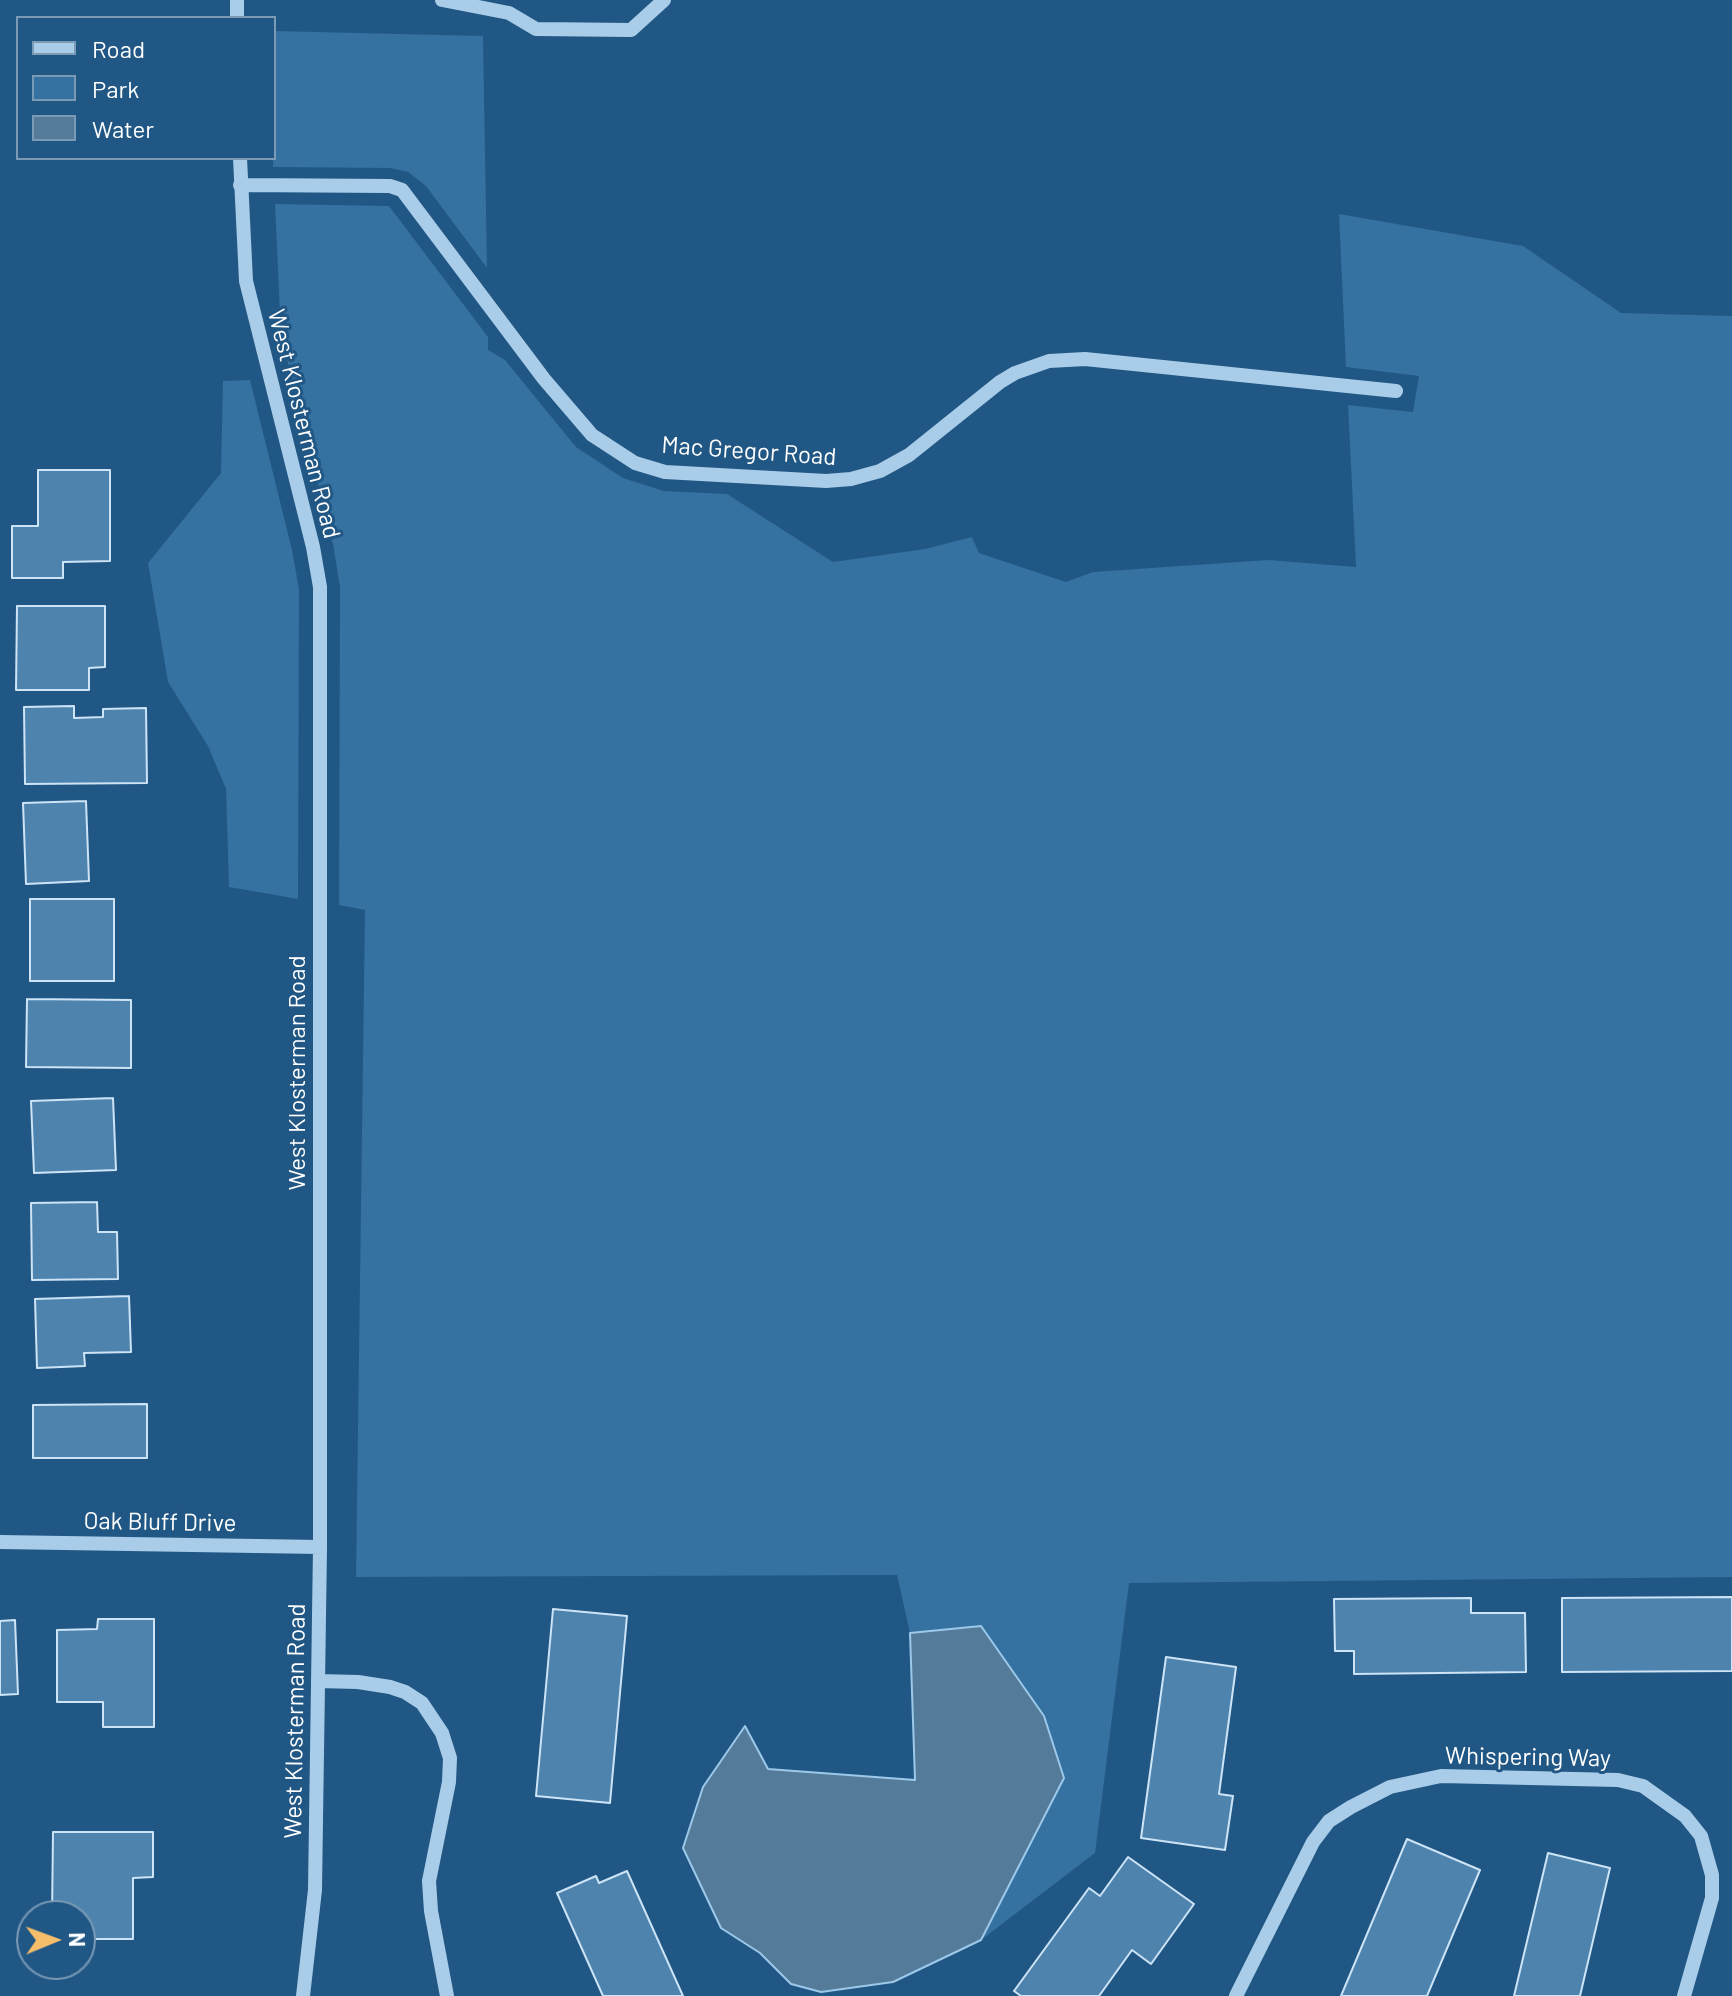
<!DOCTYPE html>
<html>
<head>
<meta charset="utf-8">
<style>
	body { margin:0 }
	#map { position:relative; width:1732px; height:1996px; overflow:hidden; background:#215784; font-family:Barlow,sans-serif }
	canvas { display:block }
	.legend { position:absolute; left:16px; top:16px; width:260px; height:144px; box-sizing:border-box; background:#215784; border:2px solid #7a9ab5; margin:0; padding:10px 14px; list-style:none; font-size:24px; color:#fff }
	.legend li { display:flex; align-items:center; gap:16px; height:40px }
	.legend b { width:40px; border:2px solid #7a9ab5 }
	.north { position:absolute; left:16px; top:1900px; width:80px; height:80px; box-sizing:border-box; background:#215784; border:2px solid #7a9ab5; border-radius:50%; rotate:89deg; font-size:22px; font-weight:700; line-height:32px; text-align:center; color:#fff }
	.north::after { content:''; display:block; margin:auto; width:28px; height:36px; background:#f6be6a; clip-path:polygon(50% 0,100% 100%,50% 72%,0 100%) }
</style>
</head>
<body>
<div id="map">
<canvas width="1732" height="1996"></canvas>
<ul class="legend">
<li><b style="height:10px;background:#a9cde9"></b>Road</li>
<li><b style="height:22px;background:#3571a1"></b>Park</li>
<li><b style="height:22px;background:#557b9b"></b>Water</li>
</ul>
<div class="north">N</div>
</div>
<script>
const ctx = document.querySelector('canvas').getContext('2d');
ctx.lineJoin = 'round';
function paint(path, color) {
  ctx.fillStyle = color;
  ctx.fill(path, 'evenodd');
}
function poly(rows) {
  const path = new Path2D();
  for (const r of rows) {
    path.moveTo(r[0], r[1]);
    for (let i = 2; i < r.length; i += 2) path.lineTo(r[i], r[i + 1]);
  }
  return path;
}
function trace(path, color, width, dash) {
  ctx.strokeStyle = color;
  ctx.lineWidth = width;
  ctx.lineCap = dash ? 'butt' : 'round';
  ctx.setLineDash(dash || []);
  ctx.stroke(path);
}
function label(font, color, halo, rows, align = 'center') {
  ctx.font = font + ' Barlow,sans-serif';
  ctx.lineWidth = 6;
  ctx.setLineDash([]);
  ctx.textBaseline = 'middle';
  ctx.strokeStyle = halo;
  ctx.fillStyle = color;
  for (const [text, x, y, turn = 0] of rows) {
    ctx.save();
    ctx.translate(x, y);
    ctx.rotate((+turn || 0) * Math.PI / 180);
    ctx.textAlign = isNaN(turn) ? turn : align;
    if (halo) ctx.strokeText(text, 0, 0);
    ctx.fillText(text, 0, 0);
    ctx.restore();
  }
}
const green = poly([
	[274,31,483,36,487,268,426,186,408,172,390,168,273,167],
	[275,204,389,206,488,337,488,350,505,360,576,447,623,478,664,491,727,494,833,562,925,549,972,537,979,553,1066,582,1093,572,1268,560,1356,567,1348,405,1413,412,1419,376,1346,367,1339,214,1523,246,1621,313,1732,316,1732,1577,1129,1583,1095,1853,981,1940,1064,1778,982,1626,910,1633,897,1575,356,1577,365,910,339,905,340,587,333,544,281,335],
	[250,380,292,550,299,589,298,899,229,887,226,789,208,746,168,682,148,563,221,473,223,381]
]);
const water = poly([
	[981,1626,1044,1716,1064,1778,981,1940,893,1982,821,1992,791,1984,760,1953,721,1928,683,1848,703,1787,745,1726,768,1769,915,1780,910,1633,981,1626]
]);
const building = poly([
	[38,470,110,470,110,561,63,562,63,578,12,578,12,526,38,526,38,470],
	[17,606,105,606,105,667,89,668,89,690,16,690,17,606],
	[74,706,74,718,103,717,103,709,146,708,147,783,25,784,24,707,74,706],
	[86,801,89,881,26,884,23,803,86,801],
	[30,899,114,899,114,981,30,981,30,899],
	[27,999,131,1000,131,1068,26,1067,27,999],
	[113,1098,116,1170,34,1173,31,1101,113,1098],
	[97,1202,98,1232,117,1232,118,1279,32,1280,31,1203,97,1202],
	[129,1296,131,1352,84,1353,85,1366,37,1368,35,1299,129,1296],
	[147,1404,147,1458,33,1458,33,1405,147,1404],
	[1732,1597,1732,1671,1562,1672,1562,1598,1732,1597],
	[1471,1598,1471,1613,1525,1613,1526,1672,1354,1674,1354,1651,1335,1651,1334,1599,1471,1598],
	[553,1609,627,1616,610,1803,536,1796,553,1609],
	[98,1619,154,1619,154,1727,103,1727,103,1702,57,1702,57,1630,97,1629,98,1619],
	[15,1620,18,1694,0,1695,0,1621,15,1620],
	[1166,1657,1236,1667,1219,1794,1233,1796,1225,1850,1141,1838,1166,1657],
	[53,1832,153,1832,153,1877,133,1878,133,1939,80,1939,80,1916,52,1916,53,1832],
	[1407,1839,1480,1870,1427,1996,1341,1996,1407,1839],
	[1548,1853,1610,1868,1580,1996,1514,1996,1548,1853],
	[1128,1857,1194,1904,1151,1964,1132,1950,1099,1996,1021,1996,1014,1991,1089,1888,1100,1896,1128,1857],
	[627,1871,683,1996,603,1996,557,1893,596,1876,599,1883,627,1871]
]);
const minor = poly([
	[237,0,237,18],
	[442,0,509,13,536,29,631,30,664,0],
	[240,158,246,281,313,547,320,587,320,1547,315,1890,303,1996],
	[240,185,390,186,402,190,544,379,592,435,635,463,665,472,826,481,851,479,880,471,909,455,1000,382,1015,373,1049,361,1085,359,1396,391],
	[0,1542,320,1547],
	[318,1681,358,1682,390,1687,405,1692,422,1703,442,1733,450,1758,449,1782,429,1881,431,1911,447,1996],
	[1236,1996,1313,1842,1329,1821,1351,1807,1390,1787,1441,1776,1618,1780,1643,1786,1685,1816,1701,1836,1712,1875,1712,1898,1684,1996]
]);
const streetNames = [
	["West Klosterman Road",304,424,76],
	["Mac Gregor Road",749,451,4],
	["West Klosterman Road",297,1073,-90],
	["Oak Bluff Drive",160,1522,1],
	["West Klosterman Road",295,1721,-89],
	["Whispering Way",1528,1757,1]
];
paint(green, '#3571a1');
paint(water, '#557b9b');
trace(water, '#9cc9ea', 2);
paint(building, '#4e83ae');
trace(building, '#cde4f7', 2);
trace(minor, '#a9cde9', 14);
label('24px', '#fff', '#215784', streetNames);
</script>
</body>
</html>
